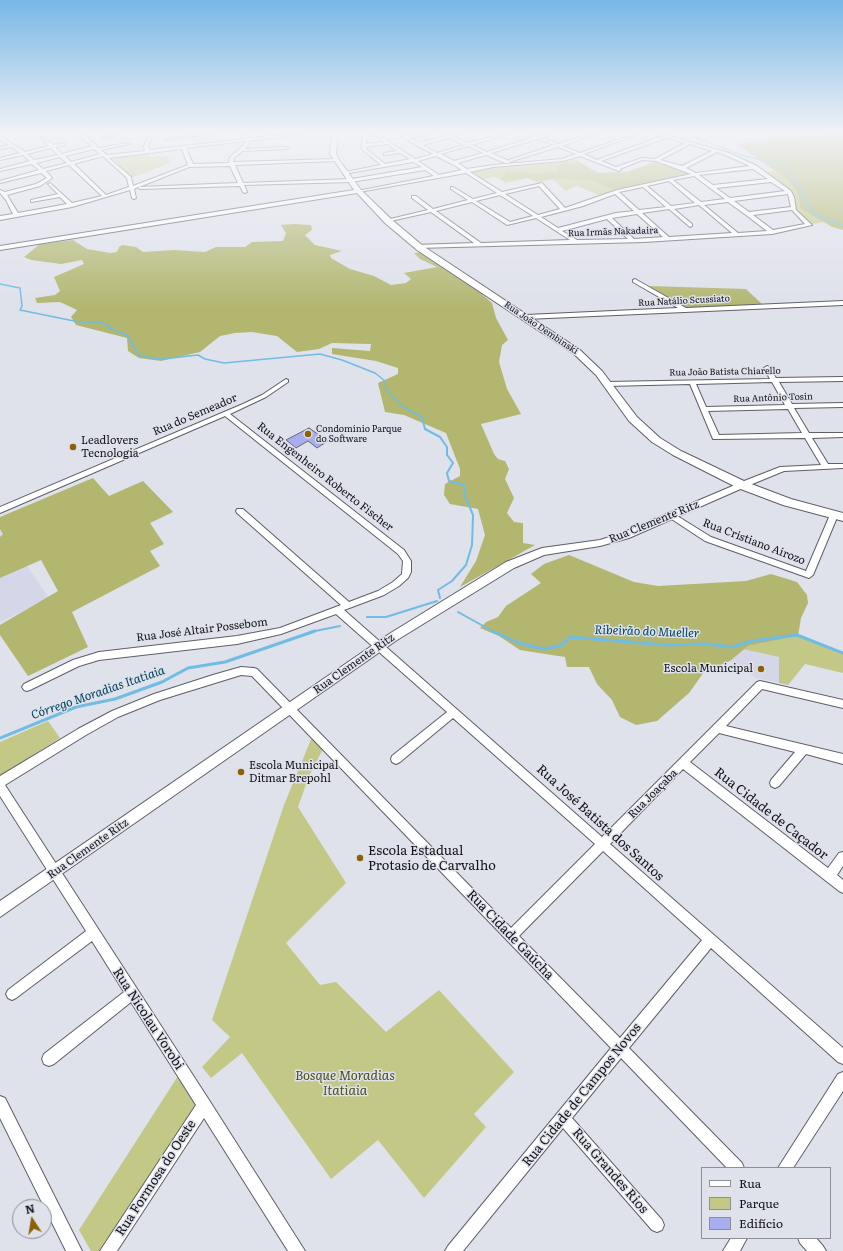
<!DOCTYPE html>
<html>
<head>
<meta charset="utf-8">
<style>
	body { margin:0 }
	#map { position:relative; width:843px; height:1251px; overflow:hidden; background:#dfe1eb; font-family:Literata,serif }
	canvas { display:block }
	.legend { position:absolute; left:701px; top:1167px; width:130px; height:72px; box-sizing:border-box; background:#dfe1eb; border:1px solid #8d8f96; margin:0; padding:5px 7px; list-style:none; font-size:12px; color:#131317 }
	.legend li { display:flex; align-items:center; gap:8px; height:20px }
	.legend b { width:20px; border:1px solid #8d8f96 }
	.north { position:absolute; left:12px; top:1199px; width:40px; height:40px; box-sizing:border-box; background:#dfe1eb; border:1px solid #8d8f96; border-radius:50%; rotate:348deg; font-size:11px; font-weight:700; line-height:16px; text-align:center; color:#131317 }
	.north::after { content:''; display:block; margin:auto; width:14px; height:18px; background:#8a6201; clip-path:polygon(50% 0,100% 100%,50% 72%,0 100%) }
</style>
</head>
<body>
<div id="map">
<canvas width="843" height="1251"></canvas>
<ul class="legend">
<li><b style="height:5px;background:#fff"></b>Rua</li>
<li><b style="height:11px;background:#c3c886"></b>Parque</li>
<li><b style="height:11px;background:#a7adef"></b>Edifício</li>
</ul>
<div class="north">N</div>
</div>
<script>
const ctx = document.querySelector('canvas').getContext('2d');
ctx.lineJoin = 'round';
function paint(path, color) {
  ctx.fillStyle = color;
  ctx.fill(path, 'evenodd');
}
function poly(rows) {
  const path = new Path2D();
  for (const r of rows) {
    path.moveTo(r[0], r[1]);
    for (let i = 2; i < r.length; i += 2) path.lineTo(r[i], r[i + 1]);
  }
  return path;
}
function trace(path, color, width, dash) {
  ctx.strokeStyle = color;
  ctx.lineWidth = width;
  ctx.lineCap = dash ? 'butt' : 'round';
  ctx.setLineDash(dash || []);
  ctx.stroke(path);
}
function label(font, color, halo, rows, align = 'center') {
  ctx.font = font + ' Literata,serif';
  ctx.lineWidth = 3;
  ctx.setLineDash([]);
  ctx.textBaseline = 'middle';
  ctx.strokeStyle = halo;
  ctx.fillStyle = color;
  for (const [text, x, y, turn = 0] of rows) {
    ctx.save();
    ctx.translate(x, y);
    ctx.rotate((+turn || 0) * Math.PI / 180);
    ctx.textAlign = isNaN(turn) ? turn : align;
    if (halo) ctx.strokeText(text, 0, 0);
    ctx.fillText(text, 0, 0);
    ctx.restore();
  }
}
const built = poly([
	[0,527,49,598,0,622],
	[743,649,780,657,779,683,756,678,730,661]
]);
const green = poly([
	[148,153,150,157,168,156,170,163,131,178,112,157],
	[574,158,598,173,627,172,655,162,692,174,616,190,601,196,577,186,566,191,552,179,538,183,527,178,506,183,495,177,481,180,470,172,497,167,560,162],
	[774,171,786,179,798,193,800,208,825,222,811,224,798,213,796,209,794,196,792,192,764,172],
	[798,636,843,652,843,673,805,664,788,685,779,683,779,657,743,649,748,646],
	[48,721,60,738,0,776,0,742],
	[312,737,324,747,309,776,298,807,346,883,286,943,320,985,336,982,386,1032,439,990,514,1072,474,1114,486,1127,424,1198,378,1140,331,1179,242,1053,211,1078,202,1067,230,1037,212,1020,284,805],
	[178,1076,195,1105,100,1251,91,1251,79,1230]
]);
const forest = poly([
	[843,133,843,230,832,227,800,208,798,193,786,179,737,144,778,137,785,138],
	[579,162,598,173,627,172,655,162,679,168,692,174,616,190,591,180,557,179,536,181,527,178,505,181,501,179,507,170,531,173,559,172,556,164],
	[294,224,311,225,312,230,305,235,315,245,342,251,330,255,331,258,350,269,374,276,391,285,406,283,411,279,404,273,437,267,420,259,414,253,422,252,470,284,492,303,496,318,508,340,502,345,499,362,507,389,521,414,481,424,494,454,498,459,505,461,509,469,505,479,514,498,507,513,514,522,523,523,523,543,535,545,460,587,476,561,485,535,478,509,450,504,444,495,445,484,460,476,460,469,446,433,404,415,385,412,378,383,398,374,398,368,376,361,332,354,332,348,370,351,371,344,332,343,319,349,297,352,277,336,252,332,235,333,220,336,200,352,161,361,139,358,128,351,127,338,76,325,71,317,77,310,60,302,37,303,35,298,55,295,60,291,54,277,84,264,82,260,61,264,31,260,24,257,40,244,73,240,87,249,110,253,117,252,119,247,122,245,136,247,143,252,174,250,205,252,216,247,245,247,252,242,283,241,286,233,281,225],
	[649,286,746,289,763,305,686,308],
	[93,478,109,496,143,481,173,512,150,523,164,544,150,551,160,566,72,612,88,647,28,676,0,635,0,625,58,591,41,560,0,578,0,537,3,534,0,529,0,517],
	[569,555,634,582,658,586,746,581,771,574,797,582,807,595,808,603,801,618,798,636,748,646,730,661,704,672,689,693,657,721,636,725,620,717,612,700,597,684,589,667,567,667,565,657,520,650,499,636,480,628,486,622,498,617,506,606,541,583,531,574,544,564]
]);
const streamFar2 = poly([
	[684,133,744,156,776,163,786,169,799,185,812,212,828,221,843,225],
	[0,284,20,288,22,306,20,310,79,322,98,322,108,325,109,328,127,335,139,355,150,358,163,359,198,355,205,359,224,363,320,354,342,360,375,373,385,381,386,390,405,408,422,417,423,422]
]);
const streamFar1 = poly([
	[423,421,425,429,440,437,447,447,447,455,453,463,447,473,449,481,464,485,465,496,473,515,472,545,466,565,452,581,438,590,440,598],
	[458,612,494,632],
	[367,617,386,617,437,601],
	[310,632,340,626]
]);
const stream = poly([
	[492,631,519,643,544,649,562,645,570,637,666,645,708,644,732,647,752,641,797,635,843,653],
	[0,738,76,707,115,699,162,682,188,668,225,662,315,631]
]);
const building = poly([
	[309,428,328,441,317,448,308,441,296,448,286,440,309,428]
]);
const minor = poly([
	[75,133,79,133,87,137,99,148,127,143,129,144,101,150,107,155,145,151,144,146,150,133,154,133,148,146,149,150,244,139,241,133,245,133,248,138,306,133,304,134,249,141,248,145,245,149,286,147,288,148,286,149,242,151,234,158,233,162,336,159,338,160,336,161,235,165,243,183,352,179,422,167,413,162,343,174,345,172,381,165,362,149,362,140,366,133,370,133,366,140,366,144,384,142,372,133,376,133,415,159,433,154,405,139,398,133,402,133,408,136,430,133,429,134,411,138,420,143,445,136,439,133,450,135,465,133,453,137,468,143,505,133,510,133,472,145,487,152,534,137,525,133,530,133,538,136,555,133,542,138,558,144,593,133,598,133,562,146,580,153,637,133,642,133,584,154,597,160,662,136,653,133,658,133,729,153,757,166,791,191,794,197,796,210,812,225,772,234,644,242,417,248,414,246,415,245,474,243,431,212,386,222,386,220,428,210,412,198,412,196,416,196,433,209,468,200,451,189,451,187,453,187,473,199,497,193,466,173,359,192,357,191,434,176,425,170,351,182,244,185,247,192,245,193,243,192,240,186,140,189,138,187,134,189,136,198,134,199,132,198,130,190,72,207,0,220,0,216,13,214,6,200,0,193,0,190,5,192,36,184,47,178,41,173,0,183,0,181,39,170,32,164,0,171,0,169,30,161,23,155,0,160,0,158,20,153,12,147,0,149,0,147,9,145,0,139,0,136,25,152,49,146,41,138,43,137,53,145,65,143,65,145,55,147,62,154,92,146,75,133],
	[449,138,464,145,437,153,423,145,449,138],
	[666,138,685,143,655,159,642,158,616,167,601,161,666,138],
	[538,139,554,145,509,160,509,162,558,147,576,154,562,159,493,165,467,169,458,163,486,155,505,163,509,163,509,161,491,153,538,139],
	[245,141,244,145,230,157,229,163,193,164,186,148,245,141],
	[387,144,397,151,384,153,384,155,400,153,410,159,385,164,366,149,366,147,387,144],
	[690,144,712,151,682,166,660,160,690,144],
	[468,146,483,153,454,161,441,154,468,146],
	[51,148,58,155,34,160,27,154,51,148],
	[94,149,100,154,71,162,65,156,94,149],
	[182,149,188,165,133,186,131,177,109,158,182,149],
	[717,152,725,155,750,166,696,173,686,168,717,152],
	[103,156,127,178,129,187,106,195,74,164,103,156],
	[436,156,452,164,462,170,439,175,418,161,436,156],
	[580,156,619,171,621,170,620,169,642,160,656,161,691,174,617,190,565,208,542,183,502,192,470,172,493,167,563,161,580,156],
	[60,157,67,163,43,169,36,163,60,157],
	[69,165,102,196,72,203,50,183,48,184,58,194,31,200,31,202,60,197,67,204,18,213,7,195,40,186,52,178,46,171,69,165],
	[230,166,238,183,139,187,189,167,230,166],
	[753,169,768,179,713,185,699,175,753,169],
	[694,176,710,188,725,199,701,202,673,180,694,176],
	[669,181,695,203,671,206,647,186,669,181],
	[771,182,785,191,730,198,716,188,771,182],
	[539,186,560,209,538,215,505,194,539,186],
	[643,187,666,207,639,210,619,192,643,187],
	[615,194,634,211,616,213,558,228,541,217,583,206,615,194],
	[788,194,791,207,749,212,734,201,788,194],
	[500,195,533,216,510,222,476,201,500,195],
	[472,202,507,225,536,218,570,240,481,243,436,211,472,202],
	[728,202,746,215,767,231,738,233,704,205,728,202],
	[699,205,732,233,669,237,642,213,669,209,690,227,692,226,692,224,674,209,699,205],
	[792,210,805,224,773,230,753,215,792,210],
	[637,214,663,237,634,239,612,218,637,214],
	[607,219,628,239,577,240,562,231,607,219],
	[116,133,121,133,103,139,101,138,116,133],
	[206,133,215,133,167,140,165,139,206,133],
	[635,279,686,308,843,301,843,305,526,319,523,317,526,315,678,308,633,282,633,280,635,279],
	[767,366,769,367,776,378,843,377,843,381,779,382,792,404,843,403,843,407,794,408,809,433,843,433,843,437,812,438,828,464,843,464,843,468,784,471,745,487,739,487,739,483,780,467,821,465,805,438,713,439,690,384,607,386,604,384,607,382,770,379,764,368,767,366],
	[772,382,785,405,706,407,696,384,772,382],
	[788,409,802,433,719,435,708,411,788,409],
	[286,379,288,380,288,382,266,397,230,414,404,550,411,561,411,572,408,578,399,586,384,595,344,610,602,837,757,682,760,681,843,700,843,708,762,689,726,726,843,754,843,764,806,754,779,786,775,788,771,786,770,783,771,780,795,752,719,733,690,762,828,868,839,853,843,852,843,866,837,875,843,880,843,893,839,891,683,769,610,844,843,1048,843,1064,838,1062,711,948,629,1048,742,1163,744,1168,727,1168,621,1058,572,1118,662,1220,664,1225,662,1230,657,1232,652,1230,563,1128,463,1251,445,1251,448,1246,611,1048,252,676,241,675,160,700,118,717,86,735,5,785,209,1100,305,1251,288,1251,204,1118,117,1251,100,1251,196,1105,131,1002,54,1064,49,1066,44,1064,42,1059,44,1054,124,992,92,941,16,998,12,1000,8,998,6,994,8,990,86,931,0,796,0,776,78,729,112,711,154,694,213,675,241,667,254,668,257,669,511,928,595,844,453,718,400,762,396,764,392,762,391,759,392,756,447,712,336,614,281,634,237,644,99,660,79,666,30,690,27,691,24,690,22,687,24,684,73,660,99,652,237,636,280,628,341,605,237,513,236,511,237,509,243,509,349,602,378,591,393,582,402,574,403,561,398,554,225,416,0,513,0,507,243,404,262,395,286,379],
	[603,851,702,940,620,1038,519,936,603,851],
	[834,512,838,515,813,575,809,578,705,541,667,516,668,514,674,514,711,537,806,571,830,515,834,512],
	[843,1072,843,1091,793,1168,778,1168,838,1074,843,1072],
	[0,1096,5,1098,82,1251,66,1251,0,1118,0,1096],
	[731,1238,747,1238,740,1251,723,1251,731,1238],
	[798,1238,816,1238,823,1246,826,1251,807,1251,800,1243,798,1238]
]);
const tertiary = poly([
	[742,482,747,485,745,487,629,538,600,546,544,555,514,568,397,640,0,917,0,901,389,634,506,562,542,548,600,540,622,533,742,482]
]);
const secondary = poly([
	[332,133,338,133,336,154,339,160,361,190,391,219,423,246,580,350,602,371,637,417,660,438,681,451,746,482,791,499,843,513,843,521,783,505,738,488,673,455,652,442,629,421,596,375,574,354,417,250,385,223,357,193,0,250,0,246,354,190,330,154,332,133]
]);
const markers = [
	[308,434,4,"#8a6201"],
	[73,447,4,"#8a6201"],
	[761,669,4,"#8a6201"],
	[241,772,4,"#8a6201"],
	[360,858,4,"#8a6201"]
];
const farStreetnames = [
	["Rua Irmãs Nakadaira",613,232,-2],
	["Rua Natálio Scussiato",684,301,-3],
	["Rua João Dembinski",541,328,34],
	["Rua João Batista Chiarello",725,372,-1],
	["Rua Antônio Tosin",773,398,-2]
];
const farPoinames = [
	["Condomínio Parque",316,429],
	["do Software",316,439]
];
const streetNames = [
	["Rua do Semeador",195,415,-23],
	["Rua Engenheiro Roberto Fischer",325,477,38],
	["Rua Clemente Ritz",654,522,-22],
	["Rua Cristiano Airozo",754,542,21],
	["Rua José Altair Possebom",202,630,-7],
	["Rua Clemente Ritz",354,664,-35],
	["Rua Joaçaba",653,794,-45],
	["Rua Clemente Ritz",88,849,-35]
];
const poiNames = [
	["Leadlovers",81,441],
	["Tecnologia",81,454],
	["Escola Municipal",753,669,"right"],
	["Escola Municipal",249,766],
	["Ditmar Brepohl",249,779]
];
const waterNames = [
	["Ribeirão do Mueller",647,632,2],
	["Córrego Moradias Itatiaia",98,693,-19]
];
const nearStreetnames = [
	["Rua Cidade de Caçador",771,814,38],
	["Rua José Batista dos Santos",600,823,42],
	["Rua Cidade Gaúcha",510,935,46],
	["Rua Nicolau Vorobi",148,1019,57],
	["Rua Cidade de Campos Novos",582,1095,-51],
	["Rua Grandes Rios",610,1171,49],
	["Rua Formosa do Oeste",156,1178,-57]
];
const nearPoinames = [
	["Escola Estadual",368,851],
	["Protasio de Carvalho",368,866]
];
const nearParknames = [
	["Bosque Moradias",345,1076],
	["Itatiaia",345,1091]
];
paint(built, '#d5d7e9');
paint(green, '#c3c886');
paint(forest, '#b2b66f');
trace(streamFar2, '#71bce3', 1.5);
trace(streamFar1, '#71bce3', 2);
trace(stream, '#71bce3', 3);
paint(building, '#a7adef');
trace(building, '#686972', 1);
trace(minor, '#5e5f68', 2);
trace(tertiary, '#5e5f68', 2);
trace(secondary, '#5e5f68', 2);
paint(minor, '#fff');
paint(tertiary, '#fff');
paint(secondary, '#fff');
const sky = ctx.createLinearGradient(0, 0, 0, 308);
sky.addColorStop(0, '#78b7e6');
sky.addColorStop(0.43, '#f1f2f6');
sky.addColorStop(1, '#f1f2f600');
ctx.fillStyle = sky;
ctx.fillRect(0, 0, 843, 308);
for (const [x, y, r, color] of markers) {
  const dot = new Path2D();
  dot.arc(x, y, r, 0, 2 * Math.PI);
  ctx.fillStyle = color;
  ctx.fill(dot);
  trace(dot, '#dfe1eb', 1.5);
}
label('9px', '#131317', '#dfe1eb', farStreetnames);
label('9px', '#131317', '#dfe1eb', farPoinames, 'left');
label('11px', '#131317', '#dfe1eb', streetNames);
label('11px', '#131317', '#dfe1eb', poiNames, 'left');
label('italic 12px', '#00435d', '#dfe1eb', waterNames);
label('13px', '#131317', '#dfe1eb', nearStreetnames);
label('13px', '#131317', '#dfe1eb', nearPoinames, 'left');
label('italic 13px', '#4d501a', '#dfe1eb', nearParknames);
</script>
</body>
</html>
